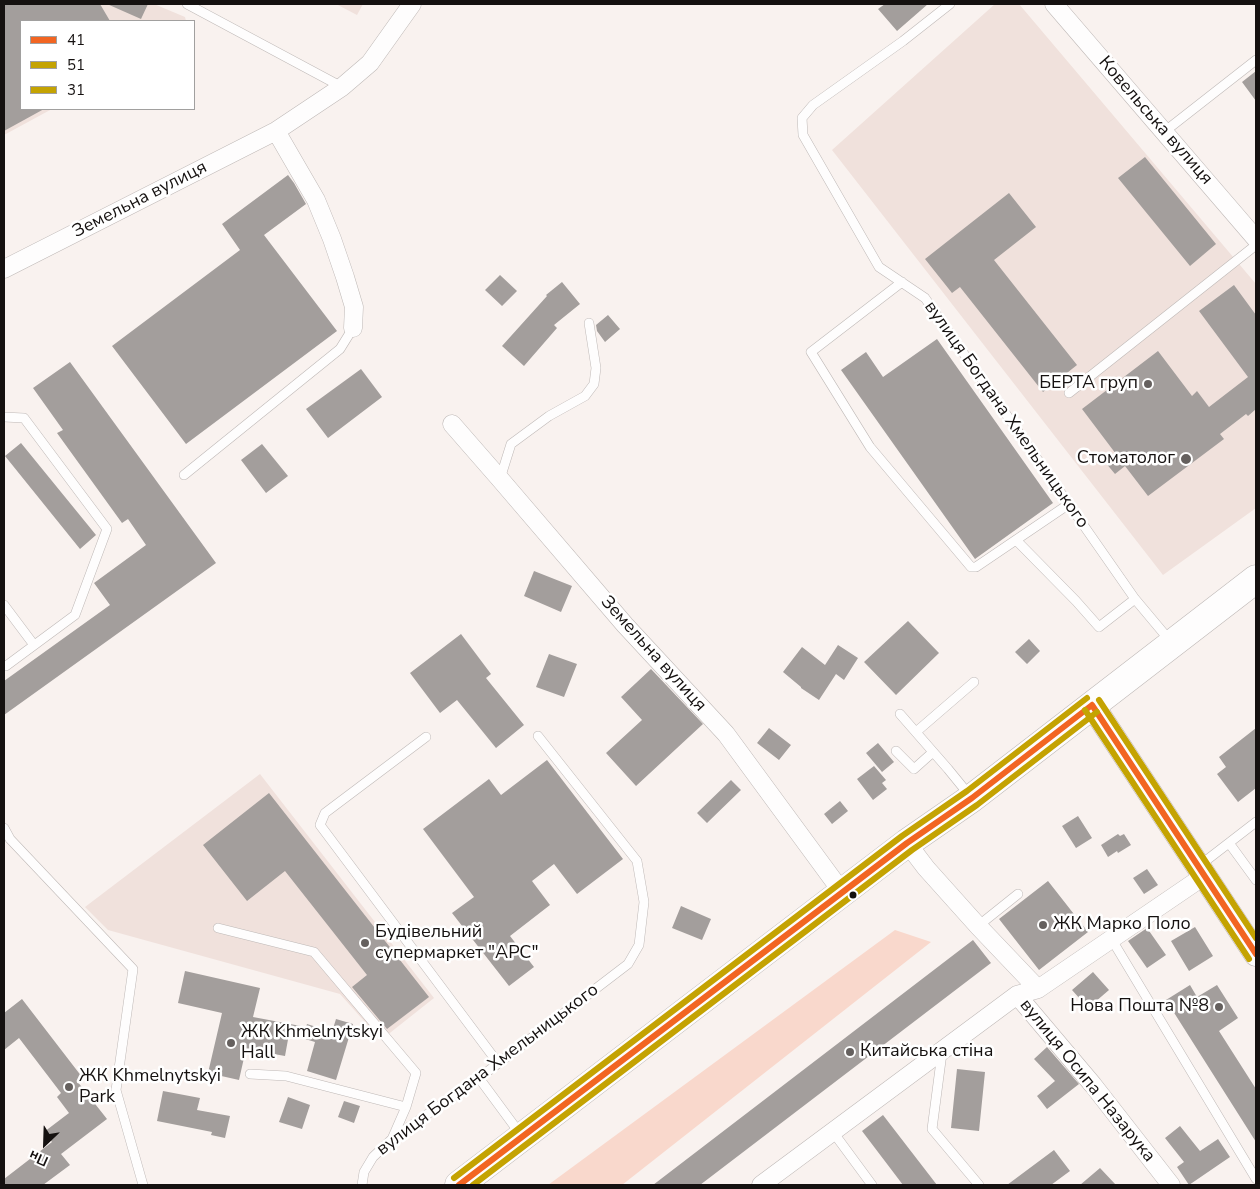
<!DOCTYPE html>
<html>
<head>
<meta charset="utf-8">
<style>
	body { margin:0 }
	#map { position:relative; width:1260px; height:1189px; overflow:hidden; background:#f9f2ef; font-family:"Nunito Sans",sans-serif }
	canvas { display:block }
	.frame { position:absolute; inset:0; border:5px solid #151110; pointer-events:none }
	.legend { position:absolute; left:20px; top:20px; width:175px; height:90px; box-sizing:border-box; background:#fff; border:1px solid #a1a09f; margin:0; padding:6px 9px; list-style:none; font-size:15px; color:#151110 }
	.legend li { display:flex; align-items:center; gap:10px; height:25px }
	.legend b { width:25px; border:1px solid #a1a09f }
	.north { position:absolute; left:20px; top:1119px; width:50px; height:50px; -webkit-text-stroke:4px #fff; paint-order:stroke; rotate:204deg; font-size:14px; font-weight:700; line-height:20px; text-align:center; color:#151110 }
	.north::after { content:''; display:block; margin:auto; width:18px; height:22px; background:#151110; clip-path:polygon(50% 0,100% 100%,50% 72%,0 100%) }
</style>
</head>
<body>
<div id="map">
<canvas width="1260" height="1189"></canvas>
<div class="frame"></div>
<ul class="legend">
<li><b style="height:6px;background:#f26522"></b>41</li>
<li><b style="height:6px;background:#c4a302"></b>51</li>
<li><b style="height:6px;background:#c4a302"></b>31</li>
</ul>
<div class="north">Пн</div>
</div>
<script>
const ctx = document.querySelector('canvas').getContext('2d');
ctx.lineJoin = 'round';
function paint(path, color) {
  ctx.fillStyle = color;
  ctx.fill(path, 'evenodd');
}
function poly(rows) {
  const path = new Path2D();
  for (const r of rows) {
    path.moveTo(r[0], r[1]);
    for (let i = 2; i < r.length; i += 2) path.lineTo(r[i], r[i + 1]);
  }
  return path;
}
function trace(path, color, width, dash) {
  ctx.strokeStyle = color;
  ctx.lineWidth = width;
  ctx.lineCap = dash ? 'butt' : 'round';
  ctx.setLineDash(dash || []);
  ctx.stroke(path);
}
function label(font, color, halo, rows, align = 'center') {
  ctx.font = font + ' "Nunito Sans",sans-serif';
  ctx.lineWidth = 5;
  ctx.setLineDash([]);
  ctx.textBaseline = 'middle';
  ctx.strokeStyle = halo;
  ctx.fillStyle = color;
  for (const [text, x, y, turn = 0] of rows) {
    ctx.save();
    ctx.translate(x, y);
    ctx.rotate((+turn || 0) * Math.PI / 180);
    ctx.textAlign = isNaN(turn) ? turn : align;
    if (halo) ctx.strokeText(text, 0, 0);
    ctx.fillText(text, 0, 0);
    ctx.restore();
  }
}
const built = poly([
	[4,4,154,4,185,17,186,21,21,21,21,109,52,109,4,135],
	[336,4,363,4,357,15],
	[995,4,1019,4,1256,284,1256,508,1163,575,832,150],
	[260,774,434,998,381,1040,340,994,108,930,85,907]
]);
const green = poly([
	[895,930,931,942,622,1185,548,1185]
]);
const building = poly([
	[4,4,100,4,110,21,21,21,21,109,44,109,4,131],
	[107,4,148,4,141,19],
	[885,4,928,4,897,31,878,9],
	[1256,71,1256,101,1242,82],
	[1145,157,1216,244,1190,266,1118,178],
	[288,175,294,183,306,204,264,235,337,331,186,444,112,346,240,250,222,224],
	[1009,193,1036,227,994,260,1077,365,1043,392,960,287,952,293,925,259],
	[500,275,517,291,502,306,485,290],
	[562,282,580,304,554,325,557,328,524,366,502,346,547,296,546,295],
	[1234,285,1256,315,1256,409,1248,416,1246,414,1220,434,1224,439,1148,496,1125,466,1115,474,1105,462,1116,454,1082,409,1158,351,1192,396,1197,391,1209,407,1248,377,1199,311],
	[608,315,620,329,605,342,597,331,596,325],
	[937,339,1053,503,975,559,841,370,866,352,883,377],
	[70,362,216,563,4,715,4,681,110,605,94,583,146,545,128,519,122,523,57,433,63,430,33,388],
	[361,369,382,397,328,438,306,409],
	[21,443,96,535,80,549,5,456],
	[262,444,288,476,266,493,241,460],
	[534,571,572,586,561,612,524,596],
	[908,621,939,653,896,695,864,662],
	[461,634,491,674,486,678,524,725,496,748,457,700,440,713,410,673],
	[1029,639,1040,651,1027,664,1015,652],
	[838,645,858,658,844,680,836,674,819,700,801,688,801,687,783,672,802,647,825,665],
	[549,654,577,664,564,697,536,687],
	[651,669,703,724,636,786,606,753,642,720,621,697],
	[769,728,791,745,779,760,757,743],
	[1256,728,1256,788,1238,802,1217,774,1226,767,1219,757],
	[878,743,894,762,882,772,866,753],
	[547,760,623,859,577,894,554,864,532,881,550,905,510,936,534,967,509,986,452,913,474,897,423,829,489,779,501,795],
	[874,766,886,780,882,783,887,789,873,800,857,779],
	[731,780,741,790,707,823,697,813],
	[269,793,429,997,387,1029,352,987,367,975,285,871,247,901,203,845],
	[840,801,848,811,832,824,824,814],
	[1078,816,1092,838,1076,848,1062,826],
	[1118,834,1120,836,1124,834,1131,845,1118,853,1117,851,1108,857,1101,845],
	[1147,869,1158,885,1144,894,1133,878],
	[1048,881,1088,932,1039,970,999,919],
	[681,906,711,919,702,940,672,928],
	[1195,927,1213,956,1189,971,1171,941],
	[1147,928,1166,955,1147,968,1128,941],
	[973,940,991,963,970,979,700,1185,653,1185],
	[185,971,260,988,253,1017,306,1027,307,1024,332,1032,336,1019,353,1024,336,1080,307,1071,315,1042,289,1034,285,1056,246,1049,239,1080,208,1073,222,1013,178,1003],
	[1093,972,1109,990,1088,1008,1072,990],
	[1190,985,1197,997,1217,985,1238,1018,1219,1031,1256,1089,1256,1142,1166,1000],
	[22,999,82,1077,77,1081,107,1119,61,1154,70,1165,43,1185,4,1185,4,1179,52,1142,44,1132,69,1113,57,1097,61,1093,19,1038,4,1050,4,1013],
	[1047,1047,1079,1084,1047,1109,1037,1096,1055,1081,1034,1059],
	[957,1069,985,1072,979,1131,951,1128],
	[163,1091,200,1098,197,1110,230,1116,225,1138,211,1135,212,1132,157,1121],
	[288,1097,310,1105,302,1129,279,1122],
	[344,1101,360,1106,354,1123,338,1117],
	[883,1115,937,1185,903,1185,862,1131],
	[1180,1126,1200,1151,1218,1139,1230,1157,1189,1185,1177,1167,1184,1162,1165,1138],
	[1054,1150,1070,1171,1051,1185,1007,1185],
	[1100,1168,1116,1185,1080,1185]
]);
const service = poly([
	[187,4,342,87],
	[950,4,903,41,813,105,802,118,803,135,879,267,925,298,1135,599,1171,642],
	[1164,132,1256,60],
	[902,282,811,352,870,447,971,567,976,567,1069,504],
	[1069,393,1256,245],
	[4,417,24,418,107,529,75,615,6,666],
	[184,475,340,349,353,328],
	[500,479,511,444,549,416,585,396,594,384,596,368,589,323],
	[1016,540,1076,601,1099,627,1135,599],
	[4,605,34,645],
	[900,714,948,769,970,796],
	[916,732,974,682],
	[426,737,325,813,320,825,498,1063],
	[896,751,914,769,933,752],
	[4,828,10,839,133,969,116,1090,143,1185],
	[1229,843,1256,880],
	[1199,866,1256,822],
	[978,926,1018,894],
	[218,928,314,952,416,1073,406,1107,392,1139],
	[1112,940,1256,1179],
	[942,1053,932,1129,979,1185],
	[250,1074,286,1076,406,1107],
	[479,1078,521,1135],
	[833,1132,872,1185],
	[362,1185,364,1172,373,1157,392,1139,479,1078,628,964,639,945,644,902,637,861,538,736]
]);
const minor = poly([
	[1054,4,1256,239],
	[276,131,316,200,332,239,345,277,354,307,353,328],
	[4,269,276,131,342,87,370,63,412,4],
	[452,424,500,479,625,625,726,734,842,892],
	[907,843,926,868,978,926,1038,989],
	[1017,995,1093,1085,1171,1185],
	[761,1185,1017,995,1038,989,1204,876]
]);
const secondary = poly([
	[1092,705,1256,954]
]);
const primary = poly([
	[459,1185,848,888,907,843,972,798,1256,579]
]);
const bus1 = poly([
	[1092,705,1256,954],
	[459,1185,907,843,972,798,1092,705]
]);
const bus2 = poly([
	[1085,710,1249,959],
	[473,1185,912,850,977,805,1097,712]
]);
const bus3 = poly([
	[1099,700,1256,938],
	[454,1178,902,836,967,791,1087,698]
]);
const markers = [
	[1148,384,5,"#65605e"],
	[1186,459,6,"#65605e"],
	[853,895,4.5,"#151110"],
	[1043,925,5,"#65605e"],
	[365,943,5,"#65605e"],
	[1219,1007,5,"#65605e"],
	[231,1043,5,"#65605e"],
	[850,1052,5,"#65605e"],
	[69,1087,5,"#65605e"]
];
const streetNames = [
	["Ковельська вулиця",1155,121,49],
	["Земельна вулиця",140,200,-27],
	["вулиця Богдана Хмельницького",1006,415,55],
	["Земельна вулиця",653,654,48],
	["вулиця Богдана Хмельницького",488,1070,-37],
	["вулиця Осипа Назарука",1087,1081,51]
];
const poiNames = [
	["БЕРТА груп",1138,384,"right"],
	["Стоматолог",1175,459,"right"],
	["ЖК Марко Поло",1053,925],
	["Будівельний",375,933],
	["супермаркет \"АРС\"",375,954],
	["Нова Пошта №8",1209,1007,"right"],
	["ЖК Khmelnytskyi",241,1033],
	["Hall",241,1054],
	["Китайська стіна",860,1052],
	["ЖК Khmelnytskyi",79,1077],
	["Park",79,1098]
];
paint(built, '#f0e1dc');
paint(green, '#f9d8cc');
paint(building, '#a39e9c');
trace(service, '#beb8b6', 10);
trace(minor, '#beb8b6', 19);
trace(secondary, '#beb8b6', 25);
trace(primary, '#beb8b6', 29);
trace(service, '#fefdfd', 9);
trace(minor, '#fefdfd', 18);
trace(secondary, '#fefdfd', 24);
trace(primary, '#fefdfd', 28);
trace(bus1, '#f26522', 6);
trace(bus2, '#c4a302', 6);
trace(bus3, '#c4a302', 6);
for (const [x, y, r, color] of markers) {
  const dot = new Path2D();
  dot.arc(x, y, r, 0, 2 * Math.PI);
  ctx.fillStyle = color;
  ctx.fill(dot);
  trace(dot, '#fff', 2);
}
label('18px', '#151110', '#fff', streetNames);
label('18px', '#151110', '#fff', poiNames, 'left');
</script>
</body>
</html>
